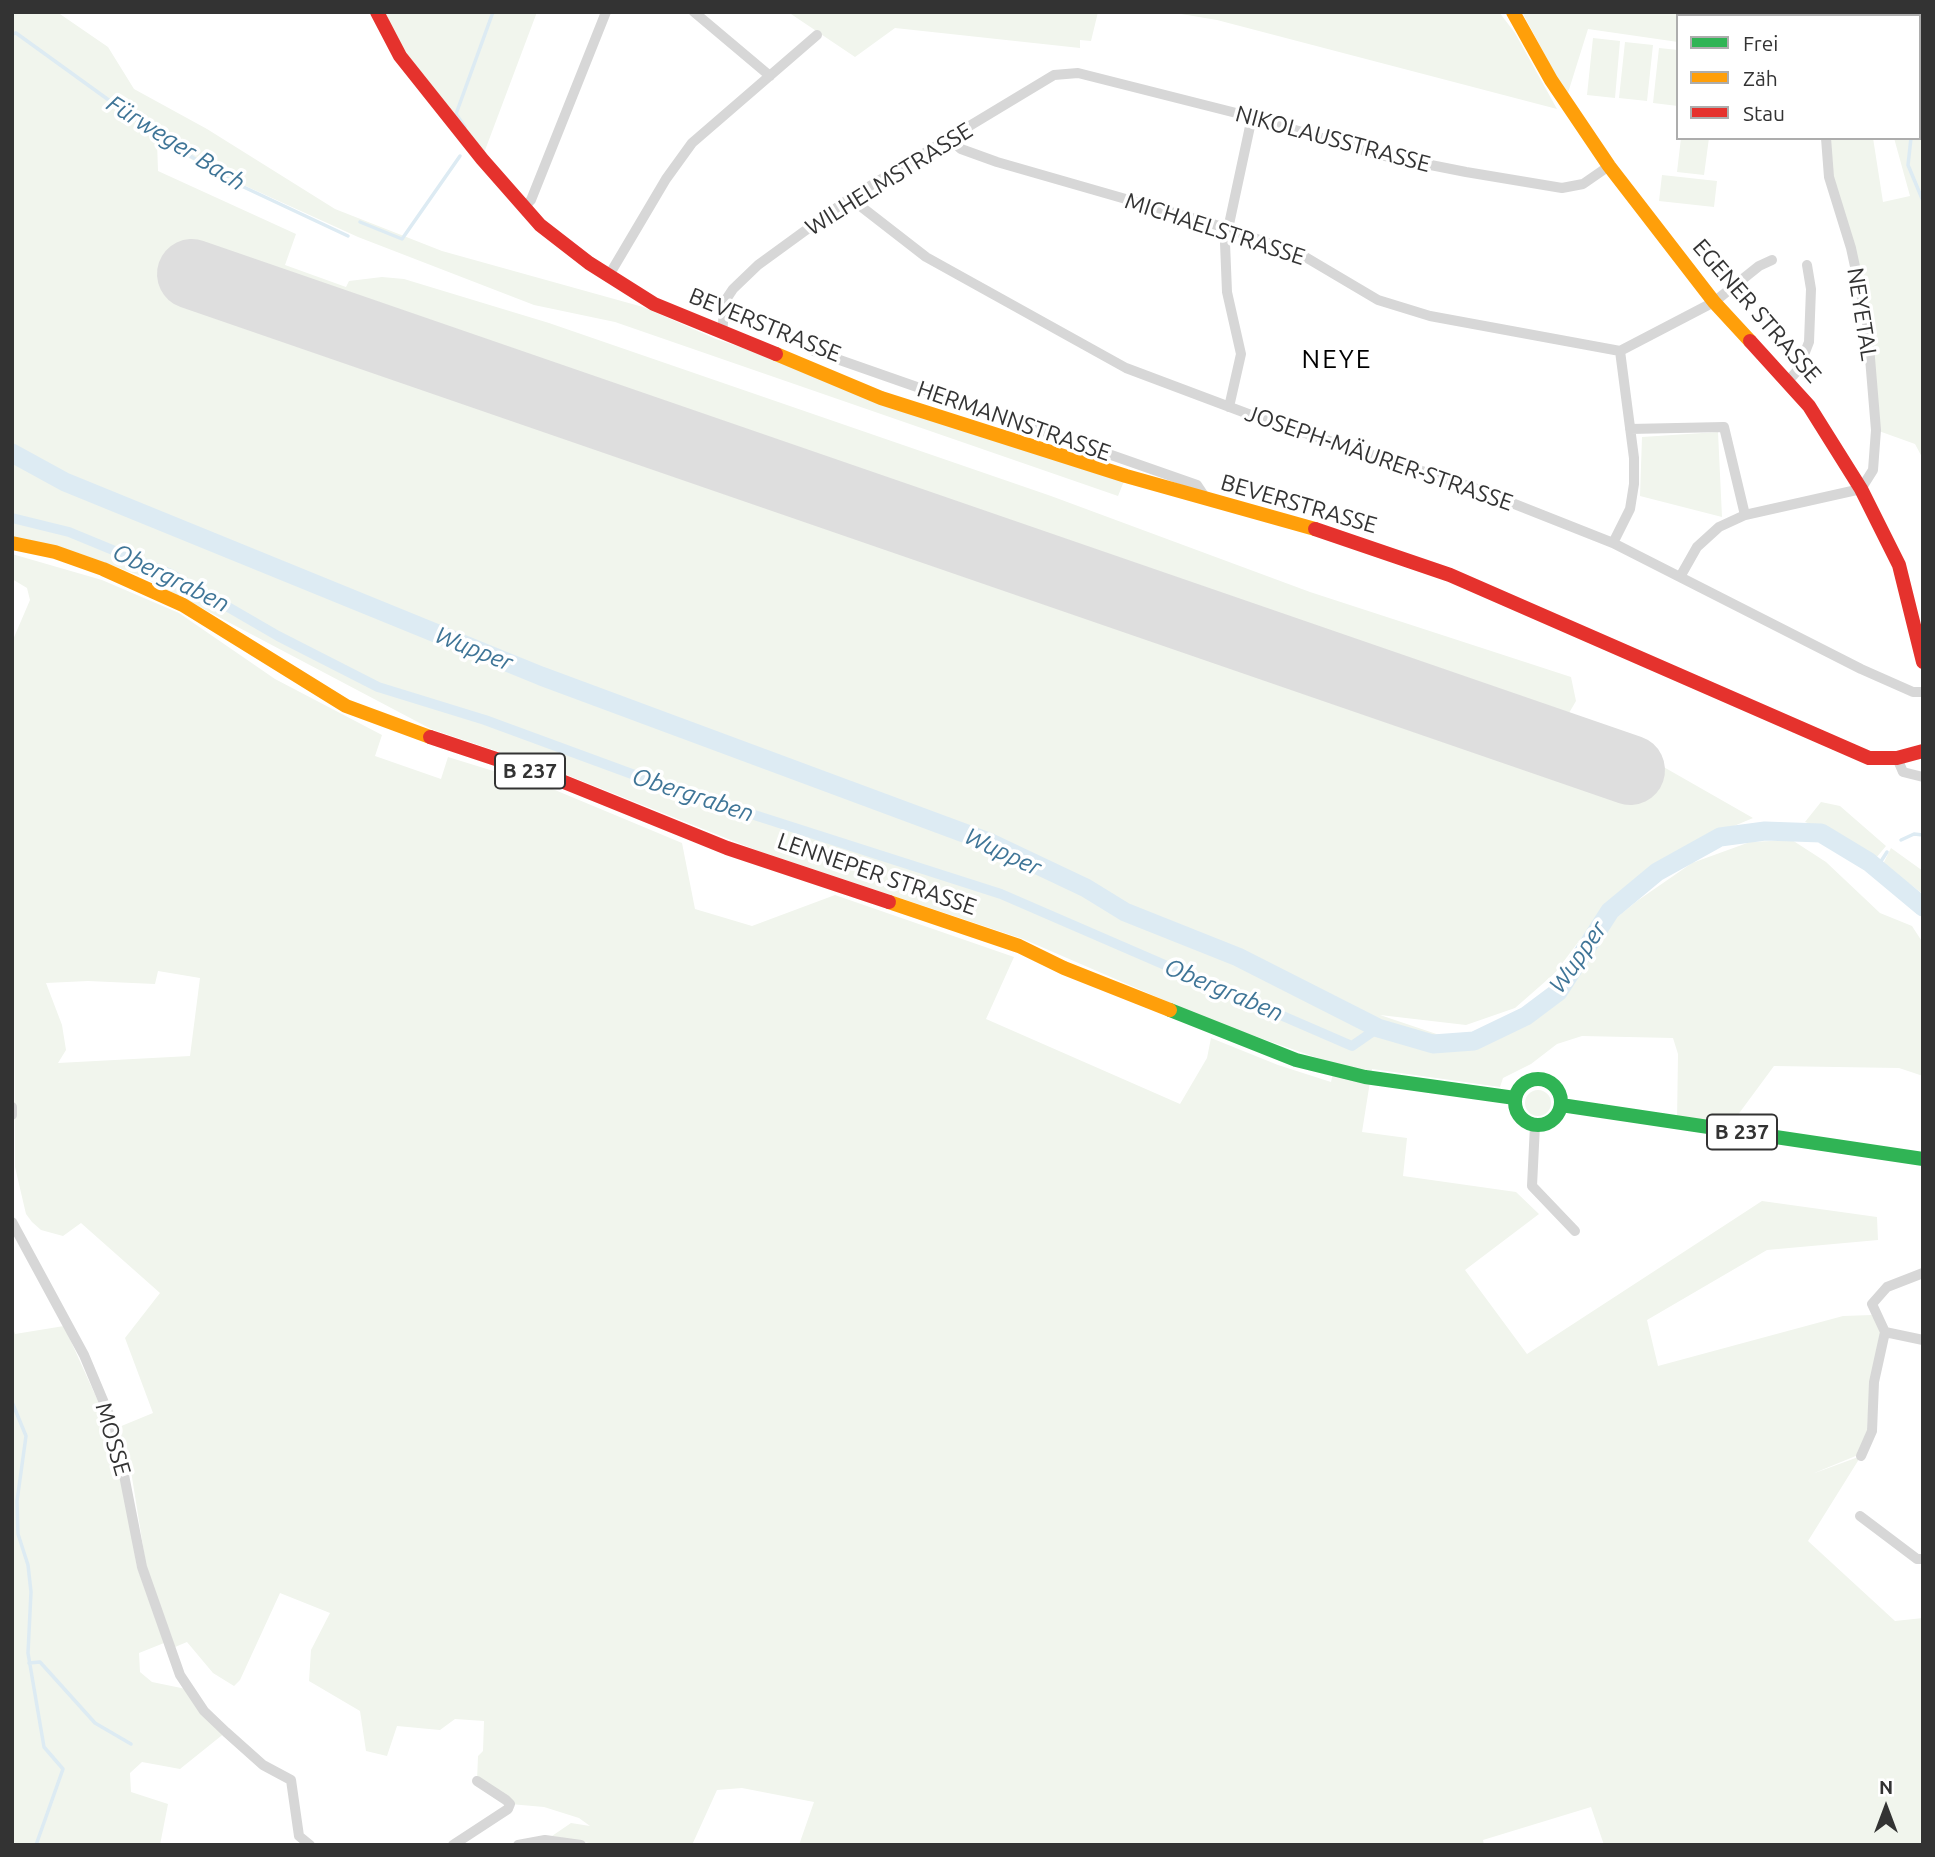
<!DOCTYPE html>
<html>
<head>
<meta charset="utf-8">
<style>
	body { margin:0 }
	#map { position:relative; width:1935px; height:1857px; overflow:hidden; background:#fff; font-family:Ubuntu,sans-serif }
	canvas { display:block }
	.frame { position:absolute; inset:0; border:14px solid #333; pointer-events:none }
	.legend { position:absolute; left:1676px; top:14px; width:245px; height:126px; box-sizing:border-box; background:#fff; border:2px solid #adadad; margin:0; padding:9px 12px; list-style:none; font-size:21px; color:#333 }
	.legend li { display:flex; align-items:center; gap:14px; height:35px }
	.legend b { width:35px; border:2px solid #adadad }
	.north { position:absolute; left:1851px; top:1773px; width:70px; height:70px; -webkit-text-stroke:5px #fff; paint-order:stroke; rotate:0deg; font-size:19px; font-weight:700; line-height:28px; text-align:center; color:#333 }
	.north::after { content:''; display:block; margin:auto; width:24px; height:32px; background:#333; clip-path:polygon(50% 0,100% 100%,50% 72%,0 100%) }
</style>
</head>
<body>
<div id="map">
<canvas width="1935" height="1857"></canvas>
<div class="frame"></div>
<ul class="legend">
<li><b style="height:9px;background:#30b455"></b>Frei</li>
<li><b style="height:9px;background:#ff9f0a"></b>Zäh</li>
<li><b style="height:9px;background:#e5322d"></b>Stau</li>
</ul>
<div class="north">N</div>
</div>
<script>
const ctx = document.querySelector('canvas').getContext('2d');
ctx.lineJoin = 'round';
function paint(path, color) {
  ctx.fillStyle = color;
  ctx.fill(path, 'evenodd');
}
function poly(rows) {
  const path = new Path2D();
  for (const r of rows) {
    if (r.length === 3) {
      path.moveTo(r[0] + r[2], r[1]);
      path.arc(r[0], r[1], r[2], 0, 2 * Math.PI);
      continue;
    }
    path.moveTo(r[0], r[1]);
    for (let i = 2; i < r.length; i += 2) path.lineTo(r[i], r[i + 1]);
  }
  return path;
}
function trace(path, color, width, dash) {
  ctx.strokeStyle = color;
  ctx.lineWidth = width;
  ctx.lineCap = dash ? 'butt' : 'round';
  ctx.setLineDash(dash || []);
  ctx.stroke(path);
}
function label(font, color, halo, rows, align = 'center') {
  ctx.font = font + ' Ubuntu,sans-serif';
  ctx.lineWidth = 7;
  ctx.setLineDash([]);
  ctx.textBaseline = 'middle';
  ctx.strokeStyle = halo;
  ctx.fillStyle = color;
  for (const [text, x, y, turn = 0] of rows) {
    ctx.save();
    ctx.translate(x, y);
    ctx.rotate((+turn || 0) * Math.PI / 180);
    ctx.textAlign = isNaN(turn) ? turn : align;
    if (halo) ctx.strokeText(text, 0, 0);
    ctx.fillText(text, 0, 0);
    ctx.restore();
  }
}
const green = poly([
	[12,12,57,12,108,47,134,89,207,129,335,209,442,251,643,307,716,339,1126,476,1118,496,615,322,534,305,358,237,217,173,157,141,158,171,296,234,285,265,346,287,349,281,382,277,404,279,549,323,1051,496,1310,592,1571,677,1576,701,1569,713,1753,818,1689,845,1636,878,1606,905,1555,973,1515,1008,1466,1025,1380,1015,1475,1047,1533,1013,1565,985,1589,940,1637,901,1692,863,1750,842,1792,840,1826,862,1880,913,1912,926,1923,943,1923,1076,1899,1068,1774,1066,1726,1131,1677,1122,1678,1054,1673,1038,1582,1036,1557,1044,1531,1064,1503,1078,1500,1087,1372,1069,1362,1132,1407,1138,1403,1176,1516,1192,1539,1214,1465,1270,1527,1354,1762,1201,1877,1217,1878,1240,1767,1250,1647,1320,1658,1366,1843,1316,1872,1315,1881,1332,1870,1382,1867,1432,1858,1455,1812,1474,1861,1456,1808,1541,1895,1621,1923,1618,1923,1845,1604,1845,1591,1807,1483,1840,1484,1845,799,1845,814,1802,742,1788,717,1790,692,1845,600,1845,552,1836,571,1823,590,1826,579,1818,544,1807,510,1804,477,1781,478,1756,483,1751,484,1721,455,1719,440,1730,397,1726,387,1756,366,1751,360,1711,309,1681,311,1650,330,1613,280,1593,240,1680,234,1686,213,1673,187,1642,175,1647,146,1565,131,1471,119,1427,153,1413,125,1338,160,1293,81,1223,63,1236,41,1230,32,1222,26,1214,15,1167,12,642,30,600,27,588,12,579,12,554,102,580,179,613,275,679,382,735,375,756,441,779,448,757,555,790,682,843,695,909,752,926,835,895,1014,957,986,1019,1180,1104,1207,1058,1211,1038,1278,1065,1331,1082,1335,1064,1217,1023,1023,939,756,850,562,773,431,729,141,576,81,554,12,537],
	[158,971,200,978,190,1056,58,1063,66,1050,62,1025,46,983,88,981,155,984],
	[383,12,537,12,484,153,405,51],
	[788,12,1098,12,1091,41,1080,40,1080,48,895,28,855,57],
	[1169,12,1499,12,1515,33,1557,109,1217,20],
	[1522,12,1742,12,1743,16,1678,16,1678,42,1588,29,1567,96],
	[1880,12,1923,12,1923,459,1915,444,1876,430,1867,322,1838,209,1826,138,1873,138,1883,202,1910,196,1894,138,1919,138,1919,16,1883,16],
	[1593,38,1620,41,1615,98,1587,95],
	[1625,42,1653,45,1647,101,1619,98],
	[1659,48,1678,50,1678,106,1653,103],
	[1681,138,1709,138,1704,175,1677,172],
	[1662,175,1717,181,1714,207,1659,201],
	[1718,432,1722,517,1640,496,1642,437],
	[1821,802,1840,806,1886,846,1876,858,1839,834,1805,822],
	[1891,848,1923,871,1923,894,1883,864],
	[1538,1103,13],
	[12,1325,15,1334,64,1326,102,1410,120,1471,137,1567,164,1643,139,1653,140,1672,152,1682,186,1689,226,1732,180,1769,142,1762,130,1773,131,1792,168,1804,160,1845,12,1845]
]);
const stream = poly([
	[1901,12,1903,16],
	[12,34,16,33,164,140,233,182,348,236],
	[1919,58,1923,72],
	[1919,91,1923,76],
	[465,127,456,114,493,12],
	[1911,138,1908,165,1923,201],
	[360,222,402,239,460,156],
	[1901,840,1914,834,1923,835],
	[1876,869,1887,852],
	[12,1402,26,1436,17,1501,18,1534,28,1565,31,1592,28,1653,44,1747,63,1769,36,1845],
	[29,1663,40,1662,95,1723,131,1744]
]);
const canal = poly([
	[12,518,69,532,171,574,278,636,378,687,485,720,670,788,1001,894,1352,1046,1378,1028]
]);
const river = poly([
	[12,453,65,482,541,676,991,843,1086,888,1125,912,1238,957,1378,1028,1433,1044,1474,1041,1526,1016,1558,992,1610,911,1657,872,1720,837,1765,831,1821,833,1869,862,1923,907]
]);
const runway = poly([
	[192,274,1630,770]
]);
const street = poly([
	[694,12,770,76],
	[1830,16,1830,12],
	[951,140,961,149,997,162,1230,229,1307,258,1378,300,1430,316,1620,351,1714,302,1759,266,1772,260],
	[850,198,926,257,1126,368,1259,418,1474,488,1613,543,1861,669,1913,692,1923,692],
	[524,207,531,200,606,12],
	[608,277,666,179,692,143,817,35],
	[722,333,725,301,733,289,758,265,850,198,1054,75,1078,73,1252,117,1375,154,1466,172,1562,188,1583,184,1609,166],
	[814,351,1197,485,1207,500],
	[1787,382,1798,370,1809,342,1811,289,1807,265],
	[1229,407,1241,354,1227,292,1225,243,1252,117],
	[1630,429,1724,427,1745,515],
	[1613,543,1630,509,1634,484,1634,458,1620,351],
	[1680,577,1697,547,1719,527,1745,515,1861,489,1873,470,1876,430,1867,322,1851,248,1829,177,1826,138],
	[1897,758,1903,772,1923,777],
	[12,1107,12,1115],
	[1535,1125,1532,1186,1575,1231],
	[12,1222,84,1355,115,1429,142,1567,180,1675,204,1711,226,1732,263,1765,291,1780,299,1836,310,1845],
	[1923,1273,1887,1287,1872,1304,1885,1332,1923,1340],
	[1861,1456,1872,1431,1874,1382,1885,1332],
	[1860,1516,1917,1559,1923,1559],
	[453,1845,508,1809,510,1804,506,1800,477,1781],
	[518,1845,545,1840,581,1845]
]);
const fast = poly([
	[1170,1010,1296,1060,1365,1077,1515,1098],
	[1538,1102,23],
	[1561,1105,1923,1159]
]);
const slow = poly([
	[1513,12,1551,80,1609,166,1714,302,1750,341],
	[776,354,881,398,1126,476,1315,529],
	[12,543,55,552,103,569,183,605,346,706,430,737],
	[889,902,1019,946,1064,968,1170,1010]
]);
const jam = poly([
	[377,12,400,56,482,159,540,225,589,263,654,304,776,354],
	[1750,341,1809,406,1861,489,1899,565,1923,662],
	[1315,529,1450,575,1869,758,1897,758,1923,751],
	[430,737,559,780,727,848,889,902]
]);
const shields = [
	[530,771,70],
	[1742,1132,70]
];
const shieldNames = [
	["B 237",530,771],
	["B 237",1742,1132]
];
const streetNames = [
	["NIKOLAUSSTRASSE",1333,139,15],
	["WILHELMSTRASSE",889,179,-32],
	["MICHAELSTRASSE",1215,229,18],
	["EGENER STRASSE",1757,311,49],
	["NEYETAL",1862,314,81],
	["BEVERSTRASSE",765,325,22],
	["HERMANNSTRASSE",1014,421,19],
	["JOSEPH-MÄURER-STRASSE",1379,458,19],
	["BEVERSTRASSE",1299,504,16],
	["LENNEPER STRASSE",877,874,19],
	["MOSSE",113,1439,74]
];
const waterNames = [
	["Fürweger Bach",176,143,32],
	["Obergraben",171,578,26],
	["Wupper",474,649,22],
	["Obergraben",693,795,18],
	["Wupper",1003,852,25],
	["Wupper",1578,957,-55],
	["Obergraben",1224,990,23]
];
const quarterNames = [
	["NEYE",1337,359]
];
paint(green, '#f1f5ed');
trace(stream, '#ddebf3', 3.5);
trace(canal, '#ddebf3', 10);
trace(river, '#ddebf3', 19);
trace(runway, '#dedede', 70);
trace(street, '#d7d7d7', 10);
trace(fast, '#30b455', 14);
trace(slow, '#ff9f0a', 14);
trace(jam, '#e5322d', 14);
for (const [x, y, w] of shields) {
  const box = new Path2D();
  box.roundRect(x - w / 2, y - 17.5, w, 35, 5);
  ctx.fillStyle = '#fff';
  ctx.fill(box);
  trace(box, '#333', 2);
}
label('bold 21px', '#333', null, shieldNames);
label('23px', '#333', '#fff', streetNames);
label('italic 24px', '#3f7597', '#fff', waterNames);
ctx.letterSpacing = '2px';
label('26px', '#000', '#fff', quarterNames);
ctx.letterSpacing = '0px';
</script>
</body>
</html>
